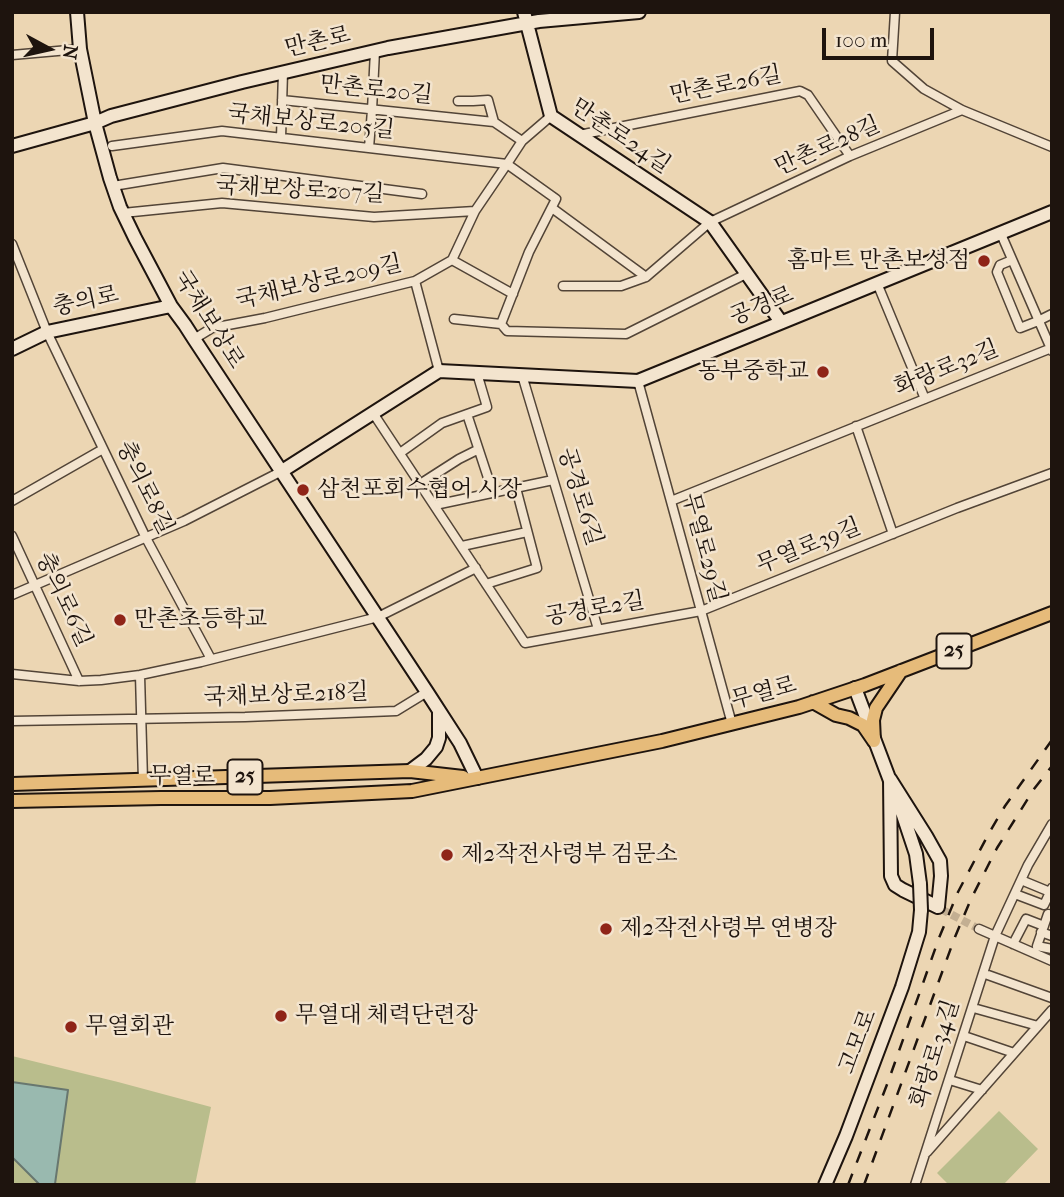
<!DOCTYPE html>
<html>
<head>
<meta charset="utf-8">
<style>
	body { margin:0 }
	#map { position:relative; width:1064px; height:1197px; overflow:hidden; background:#ecd6b3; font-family:"IM FELL French Canon",serif }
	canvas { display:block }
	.frame { position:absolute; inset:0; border:14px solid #1e140e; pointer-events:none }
	.north { position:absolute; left:14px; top:14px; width:70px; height:70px; -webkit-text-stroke:5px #f3e4ce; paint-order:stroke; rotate:98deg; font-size:19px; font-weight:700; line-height:28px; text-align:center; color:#1e140e }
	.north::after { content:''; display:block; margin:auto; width:24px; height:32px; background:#1e140e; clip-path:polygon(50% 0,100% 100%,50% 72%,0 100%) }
	.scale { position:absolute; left:822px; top:28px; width:112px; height:32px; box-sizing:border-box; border:4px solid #1e140e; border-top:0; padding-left:9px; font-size:21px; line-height:24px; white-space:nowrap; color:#1e140e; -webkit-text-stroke:5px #f3e4ce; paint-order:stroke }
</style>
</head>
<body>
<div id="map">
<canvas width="1064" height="1197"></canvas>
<div class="frame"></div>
<div class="north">N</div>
<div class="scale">100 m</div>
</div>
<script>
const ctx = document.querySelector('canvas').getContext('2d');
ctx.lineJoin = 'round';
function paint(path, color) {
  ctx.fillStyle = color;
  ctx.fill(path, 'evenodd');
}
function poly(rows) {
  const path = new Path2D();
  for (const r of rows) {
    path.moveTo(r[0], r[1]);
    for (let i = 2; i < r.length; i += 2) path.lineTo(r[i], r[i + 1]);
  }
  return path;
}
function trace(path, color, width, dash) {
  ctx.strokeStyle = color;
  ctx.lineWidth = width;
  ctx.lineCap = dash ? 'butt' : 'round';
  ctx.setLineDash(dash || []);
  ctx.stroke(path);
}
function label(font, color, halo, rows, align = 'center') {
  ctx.font = font + ' "IM FELL French Canon","Noto Serif KR",serif';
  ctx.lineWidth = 5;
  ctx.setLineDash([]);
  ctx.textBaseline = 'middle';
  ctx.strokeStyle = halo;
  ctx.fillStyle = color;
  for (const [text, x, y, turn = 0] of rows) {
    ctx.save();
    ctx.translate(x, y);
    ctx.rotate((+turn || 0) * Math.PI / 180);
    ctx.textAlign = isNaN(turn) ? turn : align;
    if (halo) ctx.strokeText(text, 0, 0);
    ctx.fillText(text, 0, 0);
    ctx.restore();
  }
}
const green = poly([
	[12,1056,118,1082,211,1107,195,1185,12,1185],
	[999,1111,1038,1149,1003,1185,949,1185,937,1173]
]);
const water = poly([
	[12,1082,68,1090,55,1184,40,1185,12,1157,12,1082]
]);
const streetTunnel = poly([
	[941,909,979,929]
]);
const street = poly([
	[895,12,892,61,924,89,962,110,1052,147],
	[12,55,80,49],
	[282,100,494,122,522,141],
	[458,101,473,101,488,100,494,122],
	[579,135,800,91,808,95,850,156],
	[281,138,283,72],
	[112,146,222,131,507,164,556,199,529,252,501,324],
	[369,148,372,110,375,51],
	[113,186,223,168,422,194],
	[552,208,646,277],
	[123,213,222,203,374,217,475,211],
	[1001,234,1052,351],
	[12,244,47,332,146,538,211,659],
	[452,260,513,294],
	[1012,260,1000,265,997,272,1020,328,1038,321,1052,314],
	[415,281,439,371],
	[877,283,925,399],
	[563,286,621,286,646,277,710,222,850,156,962,110],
	[454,319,501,324,507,331,626,334,746,274],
	[194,339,212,328,265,318,415,281,452,260,475,211,507,164,522,141,551,116],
	[522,375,598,629],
	[638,381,732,724],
	[373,413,525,643,701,611,957,508,1052,473],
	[467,414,493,493],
	[856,426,893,534],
	[400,453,442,423,487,407,477,373],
	[420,484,459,459,477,450],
	[12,501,103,449],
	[671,501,1049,349],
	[435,505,553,480],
	[12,536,79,681],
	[462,546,527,532],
	[486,584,537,568,516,488],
	[12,595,184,521,282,471],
	[12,674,79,681,101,680,140,675,201,662,378,617,476,568],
	[140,675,143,781],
	[12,721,245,717,396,711,427,692],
	[1021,880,1050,892],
	[1015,894,1044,905,1052,888],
	[1052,915,1048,914,1037,946,1052,949],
	[979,929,1052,961],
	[1041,932,1052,936],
	[1013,944,1026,919,1044,926],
	[988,975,1052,998],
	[977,1009,1038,1026],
	[967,1037,1014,1053],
	[953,1081,982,1090],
	[927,1152,1052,1010],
	[915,1185,995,936,1028,865,1052,824]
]);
const secondary = poly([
	[77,12,80,49,95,123,110,178,120,207,135,238,171,306,185,325,194,339,427,692,460,743,477,778],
	[524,12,551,116,710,222,781,322],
	[12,146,95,123,111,116,242,82,388,48,539,21,639,12],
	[12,349,47,332,171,306],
	[282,471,439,371,638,381,1052,212],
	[855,688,892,786],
	[410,771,426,759,436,747,439,738,439,713],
	[890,779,926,836,940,861,941,876,938,907,903,890,895,885,891,876,890,779],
	[899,803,916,854,920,884],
	[825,1185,846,1136,902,987,919,932,921,910]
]);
const primary = poly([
	[813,702,836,715,849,718,863,725,874,741],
	[874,741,873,720,876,708,901,671],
	[12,784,410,771,463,777],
	[12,801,161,798,270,798,412,791,662,741,799,707,865,685,1052,613]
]);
const rail = poly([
	[848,1185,888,1082,939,938,958,892,989,833,1005,806,1052,740],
	[864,1185,955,937,971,899,997,848,1034,789,1052,766]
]);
const secondaryBridge = poly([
	[920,884,921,910]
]);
const markers = [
	[984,261,7,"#8f2418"],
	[823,372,7,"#8f2418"],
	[303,490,7,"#8f2418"],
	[120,620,7,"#8f2418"],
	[447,855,7,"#8f2418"],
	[606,929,7,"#8f2418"],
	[281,1016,7,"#8f2418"],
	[71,1027,7,"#8f2418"]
];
const shields = [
	[954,651,35],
	[245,777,35]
];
const shieldNames = [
	["25",954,651],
	["25",245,777]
];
const streetNames = [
	["만촌로",318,43,-13],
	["만촌로26길",726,86,-11],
	["만촌로20길",376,91,6],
	["국채보상로205길",311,123,6],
	["만촌로24길",620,137,34],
	["만촌로28길",828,147,-24],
	["국채보상로207길",300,191,3],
	["국채보상로209길",319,283,-13],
	["충의로",86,302,-12],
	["공경로",762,307,-22],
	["국채보상로",208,320,58],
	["화랑로32길",947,369,-22],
	["충의로8길",144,488,64],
	["공경로6길",579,497,73],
	["무열로39길",809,547,-22],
	["무열로29길",703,548,75],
	["충의로6길",63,600,65],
	["공경로2길",595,610,-10],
	["무열로",764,694,-15],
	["국채보상로218길",286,696,-2],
	["무열로",182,777],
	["고모로",859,1042,-69],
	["화랑로34길",936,1054,-72]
];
const poiNames = [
	["홈마트 만촌보성점",970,261,"right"],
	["동부중학교",809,372,"right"],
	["삼천포회수협어 시장",317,490],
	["만촌초등학교",134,620],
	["제2작전사령부 검문소",461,855],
	["제2작전사령부 연병장",620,929],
	["무열대 체력단련장",295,1016],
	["무열회관",85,1027]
];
paint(green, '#b9bd8c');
paint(water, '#99b9af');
trace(water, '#68776f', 2);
trace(streetTunnel, '#c3af92', 8, [8, 4]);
trace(street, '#524437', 11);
trace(secondary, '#1e140e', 16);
trace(primary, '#1e140e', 16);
trace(street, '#f3e4ce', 8);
trace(secondary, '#f3e4ce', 12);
trace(primary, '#e6bb7a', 12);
trace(rail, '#1e140e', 2.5, [12, 12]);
trace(secondaryBridge, '#1e140e', 16, []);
trace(secondaryBridge, '#f3e4ce', 12);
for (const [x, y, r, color] of markers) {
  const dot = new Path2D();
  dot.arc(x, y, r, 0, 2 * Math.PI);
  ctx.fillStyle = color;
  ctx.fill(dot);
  trace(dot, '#f3e4ce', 2.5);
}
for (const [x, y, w] of shields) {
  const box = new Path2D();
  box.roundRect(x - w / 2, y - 17.5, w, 35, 5);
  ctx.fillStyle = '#f3e4ce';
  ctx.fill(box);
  trace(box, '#1e140e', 2);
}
label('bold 21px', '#1e140e', null, shieldNames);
label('23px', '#1e140e', '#f3e4ce', streetNames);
label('23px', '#1e140e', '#f3e4ce', poiNames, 'left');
</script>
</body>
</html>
